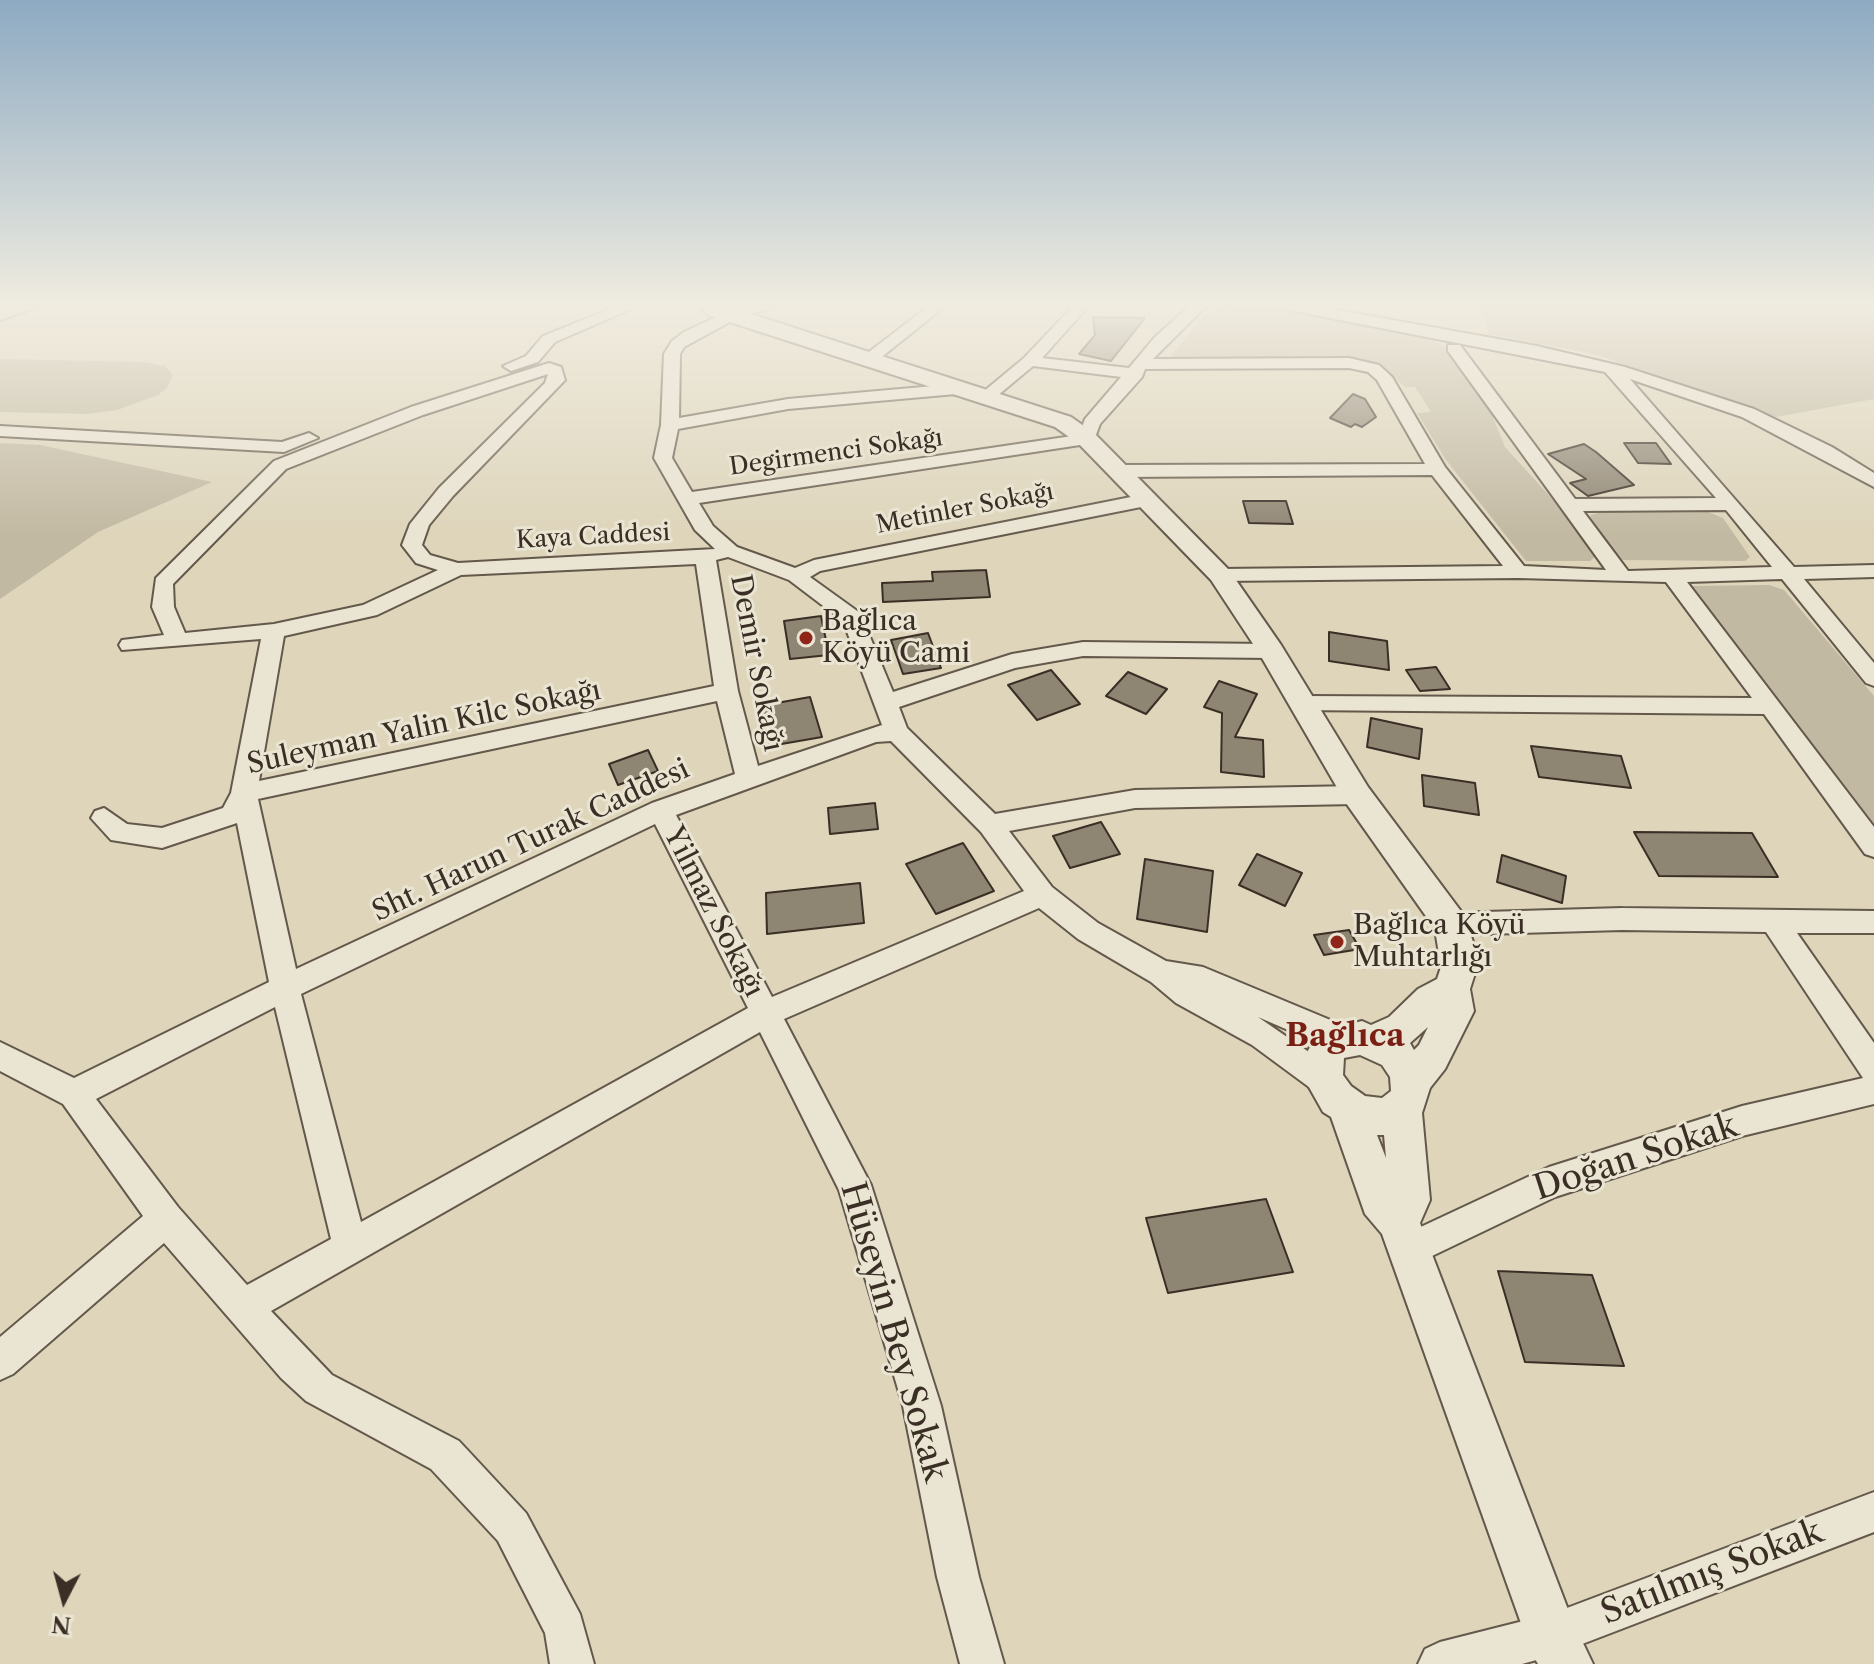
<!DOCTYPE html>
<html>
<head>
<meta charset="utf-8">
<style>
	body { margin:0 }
	#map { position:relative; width:1874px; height:1664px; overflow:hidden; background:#ded5bb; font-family:"Libre Caslon Text",serif }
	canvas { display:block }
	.north { position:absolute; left:24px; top:1560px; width:80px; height:80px; -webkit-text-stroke:6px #eae4d3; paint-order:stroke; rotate:186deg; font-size:22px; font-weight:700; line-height:32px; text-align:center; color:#3a2e25 }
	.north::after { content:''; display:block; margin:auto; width:28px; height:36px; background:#3a2e25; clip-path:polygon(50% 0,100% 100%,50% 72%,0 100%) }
</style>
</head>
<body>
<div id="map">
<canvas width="1874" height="1664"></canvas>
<div class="north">N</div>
</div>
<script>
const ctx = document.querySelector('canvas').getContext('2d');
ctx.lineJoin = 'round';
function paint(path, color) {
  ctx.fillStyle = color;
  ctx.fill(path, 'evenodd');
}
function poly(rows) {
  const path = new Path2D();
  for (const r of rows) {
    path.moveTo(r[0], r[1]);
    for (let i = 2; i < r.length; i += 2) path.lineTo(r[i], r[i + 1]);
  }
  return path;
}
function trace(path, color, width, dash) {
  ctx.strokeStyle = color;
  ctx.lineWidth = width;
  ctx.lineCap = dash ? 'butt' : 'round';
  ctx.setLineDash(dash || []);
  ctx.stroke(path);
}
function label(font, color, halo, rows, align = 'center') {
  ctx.font = font + ' "Libre Caslon Text",serif';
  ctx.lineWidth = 6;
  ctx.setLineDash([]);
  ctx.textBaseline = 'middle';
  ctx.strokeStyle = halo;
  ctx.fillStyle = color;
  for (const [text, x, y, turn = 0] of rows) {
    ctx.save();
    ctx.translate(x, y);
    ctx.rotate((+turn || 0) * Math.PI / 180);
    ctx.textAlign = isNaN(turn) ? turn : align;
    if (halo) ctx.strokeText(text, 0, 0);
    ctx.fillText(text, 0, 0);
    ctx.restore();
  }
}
const green = poly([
	[1480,303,1874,303,1874,399,1776,417,1594,354,1488,334],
	[1222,306,1276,309,1421,335,1448,348,1492,415,1505,447,1556,503,1596,556,1590,561,1526,561,1446,460,1417,413,1431,412,1415,387,1405,387,1381,366,1361,361,1182,362,1171,356,1205,314],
	[0,359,144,362,165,366,173,375,167,388,158,395,117,410,87,414,0,412],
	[0,443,40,445,212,482,98,532,0,599],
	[1701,509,1723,518,1750,557,1745,561,1623,560,1615,555,1589,520,1591,515,1606,511],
	[1769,585,1784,590,1874,696,1874,831,1691,590,1692,586]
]);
const building = poly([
	[1093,317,1145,318,1111,361,1079,354,1095,335,1093,317],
	[1353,394,1365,399,1376,417,1362,427,1355,424,1351,427,1330,418,1353,394],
	[1624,443,1656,443,1671,464,1638,463,1624,443],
	[1584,444,1596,452,1634,485,1588,496,1570,483,1586,479,1548,454,1584,444],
	[1243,501,1286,501,1293,524,1249,523,1243,501],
	[986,570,990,597,883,602,882,583,933,581,932,572,986,570],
	[821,616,829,655,790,659,784,621,821,616],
	[1329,632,1387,641,1389,670,1329,661,1329,632],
	[928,633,941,668,903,674,891,640,928,633],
	[1436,667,1450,689,1420,691,1406,670,1436,667],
	[1051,670,1080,704,1037,720,1008,685,1051,670],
	[1128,672,1167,689,1146,714,1106,696,1128,672],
	[1219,681,1257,694,1235,737,1263,740,1264,777,1221,772,1222,713,1204,707,1219,681],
	[810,697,822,737,770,746,760,706,810,697],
	[1371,718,1422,729,1419,759,1367,747,1371,718],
	[1531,746,1621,756,1631,788,1539,777,1531,746],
	[648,750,658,771,618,785,609,764,648,750],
	[1422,775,1475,783,1479,815,1424,806,1422,775],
	[875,803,878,829,830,834,828,808,875,803],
	[1101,822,1120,854,1070,868,1053,836,1101,822],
	[1634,832,1752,833,1778,877,1659,876,1634,832],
	[963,843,994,891,936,914,906,864,963,843],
	[1257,854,1302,873,1285,906,1239,885,1257,854],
	[1502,855,1566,876,1562,903,1497,882,1502,855],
	[1145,859,1213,871,1207,932,1137,919,1145,859],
	[860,883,864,923,767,934,766,893,860,883],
	[1349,930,1360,949,1324,955,1314,935,1349,930],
	[1266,1199,1293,1272,1168,1293,1146,1218,1266,1199],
	[1498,1271,1592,1275,1624,1366,1525,1362,1498,1271]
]);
const minor = poly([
	[26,303,49,303,0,320,0,310,26,303],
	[625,303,645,303,555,342,538,362,511,371,503,366,526,356,543,336,625,303],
	[763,303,787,303,737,318,684,347,680,354,679,418,788,399,956,384,964,389,956,394,788,409,678,429,672,458,692,492,1079,435,1085,419,1121,377,1033,366,991,401,979,401,977,397,1024,358,1076,303,1091,303,1042,358,1129,368,1155,337,1193,303,1209,303,1153,359,1349,358,1379,365,1392,377,1445,467,1524,566,1606,570,1448,351,1448,345,1460,345,1575,499,1716,498,1605,372,1274,307,1267,303,1298,303,1537,346,1625,367,1754,409,1832,447,1874,473,1874,487,1742,417,1630,379,1794,567,1874,565,1874,577,1804,579,1874,663,1874,686,1866,683,1782,579,1687,582,1874,827,1874,857,1865,854,1764,714,1295,710,1291,704,1295,698,1303,696,1752,698,1666,582,1518,578,1220,581,1210,575,1220,569,1503,566,1432,475,1118,477,1109,471,1118,465,1425,464,1377,380,1368,372,1349,368,1145,369,1142,377,1100,424,1093,443,699,503,713,526,737,547,795,568,814,560,1146,494,1153,496,1156,500,1146,506,820,571,810,577,860,613,893,692,1012,654,1083,642,1271,644,1282,651,1271,658,1083,656,1015,668,899,707,907,728,995,814,1135,790,1357,786,1366,788,1370,795,1366,802,1357,804,1135,808,1009,831,1052,887,1098,923,1166,961,1203,967,1352,1029,1356,1039,1352,1049,1341,1053,1258,1017,1335,1070,1340,1080,1335,1090,1324,1094,1313,1090,1252,1045,1176,1003,1151,982,1078,939,1039,908,784,1019,871,1185,941,1406,979,1577,1004,1664,960,1664,937,1577,903,1406,839,1190,760,1032,271,1311,332,1375,459,1441,526,1513,580,1614,594,1664,550,1664,545,1633,498,1541,431,1469,306,1401,281,1378,164,1243,13,1374,0,1380,0,1337,143,1216,63,1104,0,1071,0,1042,74,1078,269,982,237,823,162,848,111,840,91,818,95,811,104,808,127,824,162,828,223,808,231,793,261,639,122,650,119,645,122,640,164,635,152,607,156,578,274,461,411,407,549,363,561,367,565,380,453,496,429,525,422,545,430,555,458,563,715,549,695,530,654,458,661,425,664,354,672,341,684,332,727,312,763,303],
	[548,374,545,383,439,488,410,524,402,545,416,563,438,570,363,605,274,624,185,633,174,607,173,584,286,469,423,415,548,374],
	[1726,510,1772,567,1628,571,1583,511,1726,510],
	[728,557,789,580,843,621,882,725,758,766,738,691,716,560,728,557],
	[696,564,714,686,259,781,284,636,377,615,461,575,696,564],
	[717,701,735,774,652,803,296,969,258,799,717,701],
	[891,741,981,832,1024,891,772,997,676,815,876,742,891,741],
	[655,824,748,1008,361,1222,301,994,655,824],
	[275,1007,331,1239,247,1285,178,1207,96,1099,275,1007],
	[933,303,949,303,873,364,861,364,861,358,933,303],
	[0,426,282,442,309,433,318,438,284,452,0,436,0,426],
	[1622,908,1874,911,1874,933,1797,933,1874,1043,1874,1104,1742,1136,1555,1197,1407,1268,1395,1263,1390,1251,1395,1239,1549,1167,1742,1106,1863,1078,1766,932,1622,930,1451,935,1441,932,1437,924,1441,916,1451,913,1622,908],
	[1874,1492,1874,1532,1551,1656,1522,1664,1418,1664,1425,1649,1440,1642,1551,1614,1874,1492]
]);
const tertiary = poly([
	[697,303,717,303,1071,417,1095,434,1229,570,1281,645,1368,787,1463,914,1476,950,1477,967,1470,989,1474,1011,1445,1069,1430,1088,1422,1113,1430,1200,1420,1223,1572,1620,1593,1664,1538,1664,1532,1654,1382,1234,1365,1214,1331,1117,1323,1112,1305,1080,1303,1059,1319,1032,1362,1021,1371,1025,1389,1017,1418,989,1437,979,1441,967,1435,929,1346,803,1259,653,1211,580,1079,444,1055,427,708,315,697,303],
	[1428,1027,1419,1045,1414,1050,1410,1043,1428,1027],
	[1360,1055,1382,1065,1390,1077,1391,1091,1382,1098,1365,1096,1351,1086,1343,1075,1344,1058,1360,1055],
	[1377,1135,1384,1135,1386,1158,1377,1135]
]);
const markers = [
	[806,638,8,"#8f2418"],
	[1337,942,8,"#8f2418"]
];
const farStreetnames = [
	["Degirmenci Sokağı",836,453,-8],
	["Metinler Sokağı",965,509,-11],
	["Kaya Caddesi",593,537,-3]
];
const poiNames = [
	["Bağlıca",822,622],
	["Köyü Cami",822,654],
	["Bağlıca Köyü",1353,926],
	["Muhtarlığı",1353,958]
];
const streetNames = [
	["Demir Sokağı",756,663,79],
	["Suleyman Yalin Kilc Sokağı",424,728,-12],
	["Sht. Harun Turak Caddesi",531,841,-25],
	["Yilmaz Sokağı",713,912,63]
];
const quarterNames = [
	["Bağlıca",1345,1037]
];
const nearStreetnames = [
	["Doğan Sokak",1636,1158,-18],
	["Hüseyin Bey Sokak",893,1332,74],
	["Satılmış Sokak",1712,1573,-21]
];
paint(green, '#c2b9a2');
paint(building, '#8f8573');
trace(building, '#3a2e25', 2);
trace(minor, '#63584a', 4);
trace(tertiary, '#63584a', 4);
paint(minor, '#eae4d3');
paint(tertiary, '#eae4d3');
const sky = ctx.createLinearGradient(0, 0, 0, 536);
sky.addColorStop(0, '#8daac2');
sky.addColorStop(0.57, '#f0ece0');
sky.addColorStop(1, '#f0ece000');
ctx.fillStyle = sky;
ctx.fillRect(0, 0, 1874, 536);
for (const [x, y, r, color] of markers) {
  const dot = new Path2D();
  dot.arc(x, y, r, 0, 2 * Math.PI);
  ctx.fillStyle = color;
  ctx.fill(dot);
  trace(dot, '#eae4d3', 3);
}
label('24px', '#3a2e25', '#eae4d3', farStreetnames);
label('28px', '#3a2e25', '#eae4d3', poiNames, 'left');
label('28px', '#3a2e25', '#eae4d3', streetNames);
label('bold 32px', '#7a1f14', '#eae4d3', quarterNames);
label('34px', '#3a2e25', '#eae4d3', nearStreetnames);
</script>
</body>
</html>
